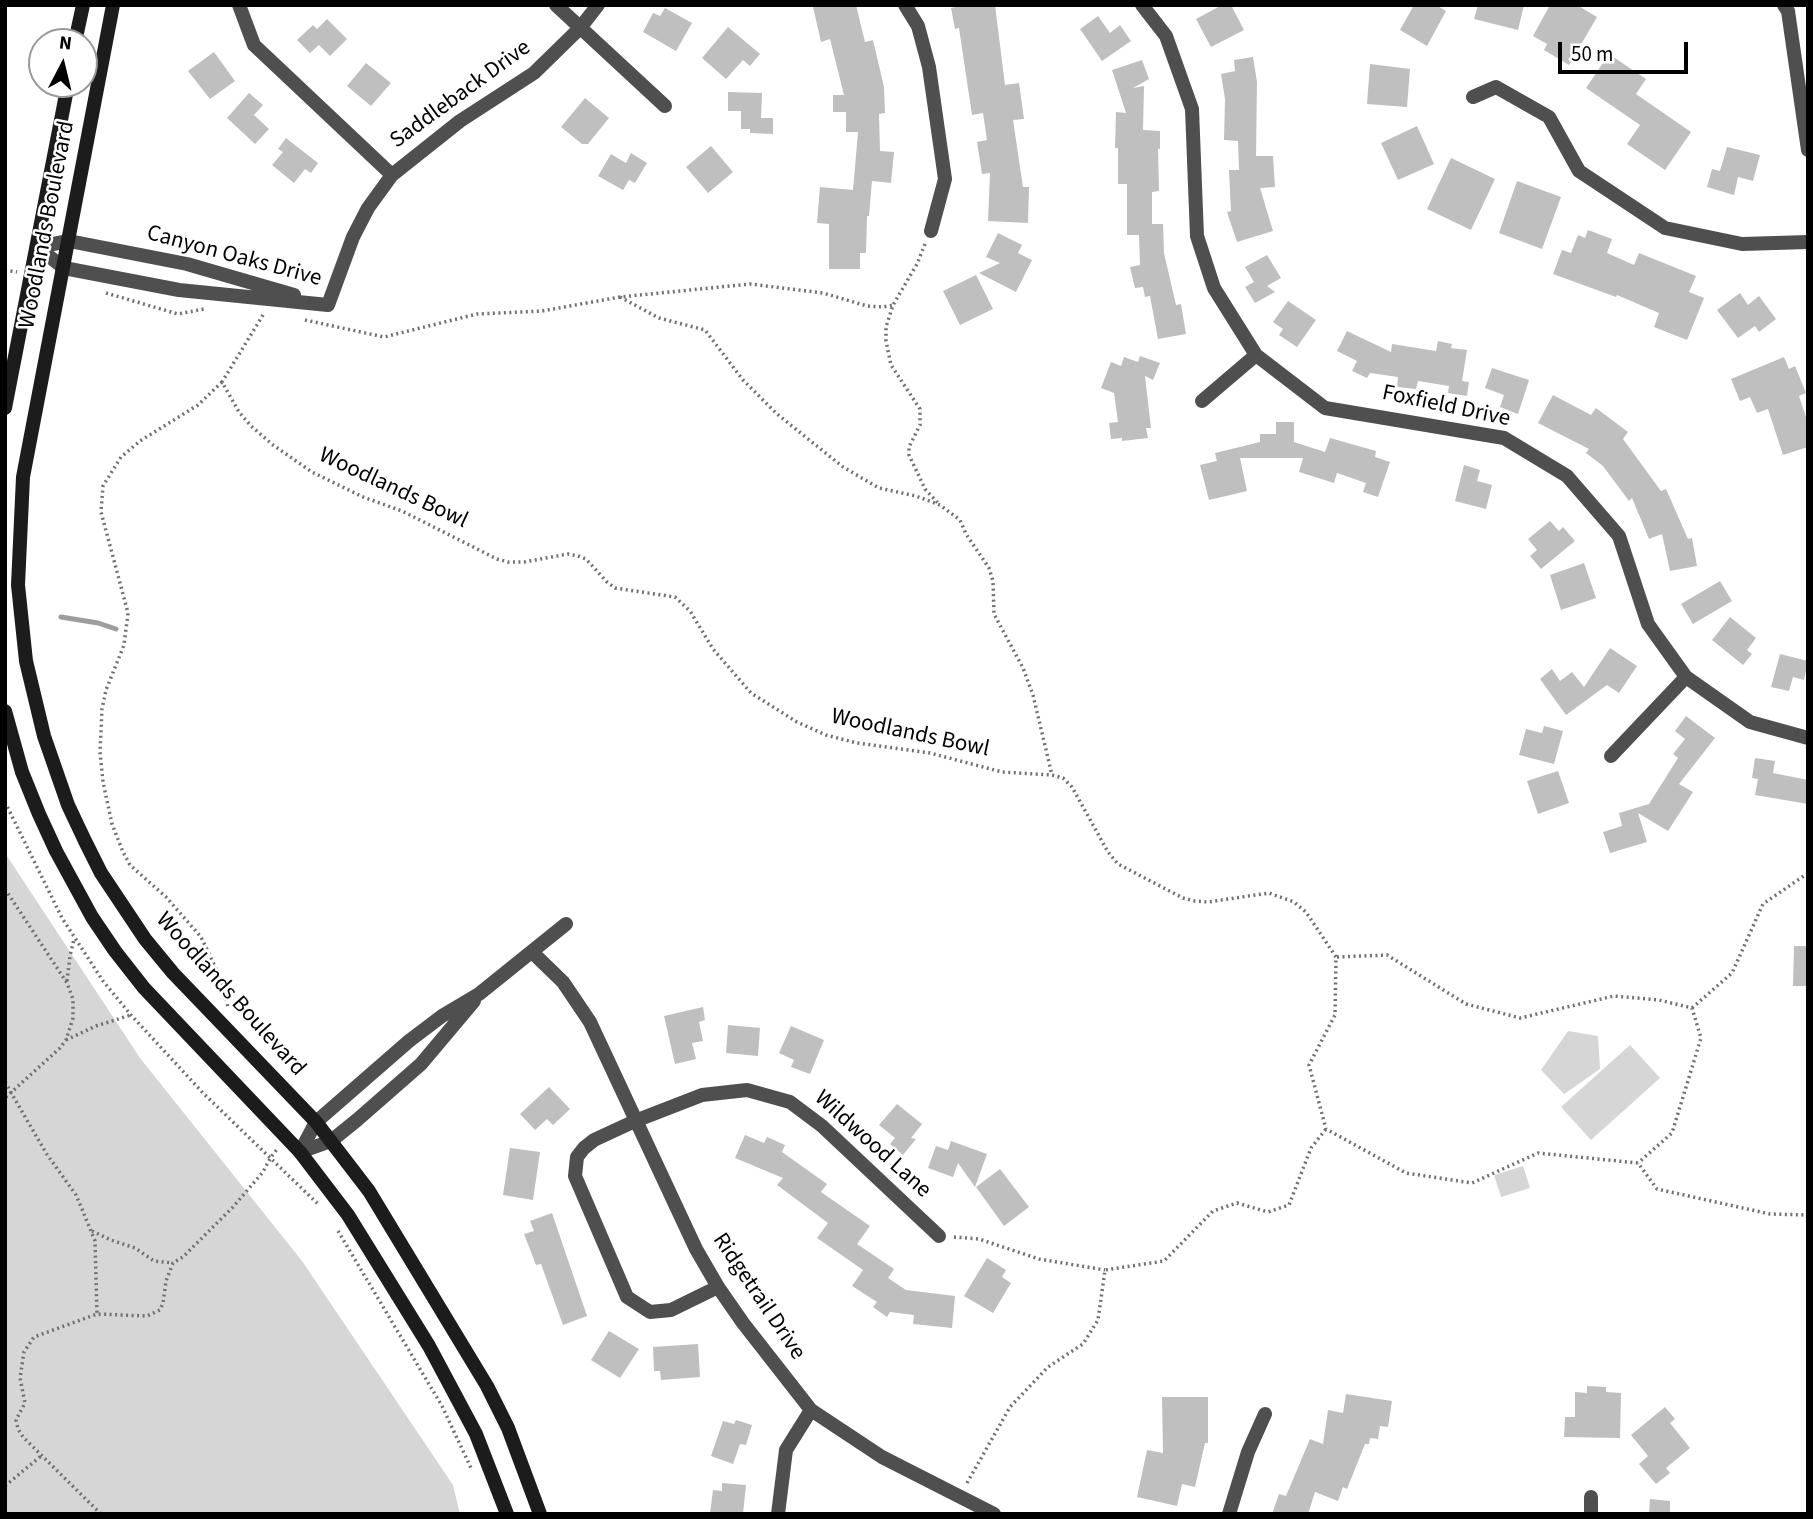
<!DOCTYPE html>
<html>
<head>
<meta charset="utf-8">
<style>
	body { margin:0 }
	#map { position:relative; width:1813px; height:1519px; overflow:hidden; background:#fff; font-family:"Source Sans 3",sans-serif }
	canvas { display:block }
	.frame { position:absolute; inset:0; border:7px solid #000; pointer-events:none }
	.north { position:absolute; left:28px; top:28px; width:70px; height:70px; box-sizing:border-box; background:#fff; border:2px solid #999; border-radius:50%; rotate:7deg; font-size:19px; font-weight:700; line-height:28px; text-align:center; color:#000 }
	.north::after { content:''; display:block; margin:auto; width:24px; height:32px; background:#000; clip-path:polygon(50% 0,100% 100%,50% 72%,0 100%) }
	.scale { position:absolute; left:1558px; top:42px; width:130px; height:32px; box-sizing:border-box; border:4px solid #000; border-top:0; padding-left:9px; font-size:21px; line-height:24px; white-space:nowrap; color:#000; -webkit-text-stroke:5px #fff; paint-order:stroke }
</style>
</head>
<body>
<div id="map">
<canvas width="1813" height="1519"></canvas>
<div class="frame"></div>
<div class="north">N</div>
<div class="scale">50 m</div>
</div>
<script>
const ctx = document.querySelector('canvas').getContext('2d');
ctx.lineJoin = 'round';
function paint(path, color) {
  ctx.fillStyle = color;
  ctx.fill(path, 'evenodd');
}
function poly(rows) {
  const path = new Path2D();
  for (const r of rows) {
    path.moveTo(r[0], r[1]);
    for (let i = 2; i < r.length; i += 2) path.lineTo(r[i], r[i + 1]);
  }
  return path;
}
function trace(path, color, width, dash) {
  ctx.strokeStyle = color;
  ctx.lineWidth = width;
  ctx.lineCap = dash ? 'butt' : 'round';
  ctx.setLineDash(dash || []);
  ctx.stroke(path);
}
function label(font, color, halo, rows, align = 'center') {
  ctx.font = font + ' "Source Sans 3",sans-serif';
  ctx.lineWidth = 5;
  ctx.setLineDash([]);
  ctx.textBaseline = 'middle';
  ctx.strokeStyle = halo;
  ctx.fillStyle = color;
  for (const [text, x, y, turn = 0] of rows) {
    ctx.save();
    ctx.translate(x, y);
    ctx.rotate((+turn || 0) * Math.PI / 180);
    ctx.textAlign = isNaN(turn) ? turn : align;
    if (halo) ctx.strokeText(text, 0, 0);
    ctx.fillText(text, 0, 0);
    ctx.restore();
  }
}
const green = poly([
	[5,853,140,1058,302,1261,453,1485,460,1514,5,1514],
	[1568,1031,1598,1036,1600,1069,1564,1094,1541,1070],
	[1630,1045,1660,1078,1591,1140,1561,1107],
	[1523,1166,1530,1188,1501,1197,1494,1175]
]);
const stream = poly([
	[61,617,98,623,116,629]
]);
const building = poly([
	[822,5,856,5,865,42,873,40,884,87,885,113,879,114,880,151,894,152,891,183,872,181,869,216,867,216,866,253,860,253,860,269,829,269,829,224,817,223,820,187,853,190,858,132,846,132,846,112,833,112,833,95,844,95,830,39,821,42,813,7],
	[956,5,995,5,1005,85,1019,83,1024,119,1013,120,1023,187,1029,187,1028,223,988,221,990,173,982,174,977,142,987,140,983,113,972,115,959,28,955,29,951,8,956,7],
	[1222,5,1231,5,1244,30,1211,47,1196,19],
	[1414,5,1436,5,1446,11,1427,46,1400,30],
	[1478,5,1524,5,1518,30,1474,19],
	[1550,5,1577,5,1597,17,1569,65,1544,50,1547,44,1533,36],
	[665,8,692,23,676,51,643,32,653,13,660,16],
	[1098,16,1110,33,1120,25,1131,41,1102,61,1080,29],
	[327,19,347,39,330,56,319,45,310,53,297,40,313,25,317,29],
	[728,27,760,54,750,66,743,60,726,79,702,58],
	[214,52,235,81,210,99,188,71],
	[1609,54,1646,79,1636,94,1691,132,1665,170,1627,144,1640,125,1586,88],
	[1253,57,1257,82,1256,156,1273,156,1275,187,1260,188,1273,231,1237,242,1227,212,1231,211,1229,170,1239,170,1238,141,1224,140,1225,99,1221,74,1235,71,1234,60],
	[1142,60,1149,79,1133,88,1144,86,1143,130,1160,131,1160,149,1158,149,1159,191,1152,192,1152,224,1163,224,1164,253,1176,305,1181,304,1186,334,1158,339,1150,296,1145,297,1143,287,1135,288,1130,267,1140,265,1139,235,1127,235,1127,184,1118,184,1118,148,1115,148,1116,112,1126,113,1112,70],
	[366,63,391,83,371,106,347,86],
	[1370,64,1410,69,1407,107,1367,104],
	[728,92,762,93,761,118,773,118,773,134,750,133,750,129,741,129,741,111,728,111],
	[249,93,263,105,254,115,269,129,255,144,227,118],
	[585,98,609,118,588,144,582,144,561,127],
	[1417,126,1434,164,1398,180,1381,143],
	[286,138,318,163,311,173,305,169,294,183,272,165,283,152,278,149],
	[711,146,733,172,708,193,686,167],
	[1727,147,1760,155,1753,181,1738,177,1734,195,1707,187,1712,169,1720,171],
	[631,153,647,163,635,183,629,180,623,190,598,176,611,154,626,163],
	[1451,158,1495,179,1471,230,1427,209],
	[1517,181,1561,197,1542,249,1499,233],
	[1588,230,1612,239,1607,253,1634,265,1639,253,1696,276,1689,292,1704,298,1687,340,1654,327,1659,313,1617,295,1616,297,1553,274,1562,250,1571,253,1578,235,1585,238],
	[998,233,1022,245,1018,253,1032,260,1016,292,979,273,1000,263,986,257],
	[1267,255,1281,278,1267,286,1275,292,1255,303,1245,287,1254,282,1245,267],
	[976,275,993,309,960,325,943,291],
	[1740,293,1748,305,1759,296,1776,319,1759,332,1755,326,1738,338,1717,310],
	[1288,301,1316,320,1297,347,1279,335,1283,329,1273,322],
	[1347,331,1391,352,1392,344,1436,351,1438,341,1452,344,1451,348,1467,350,1462,381,1469,382,1467,396,1448,393,1449,386,1418,381,1416,389,1397,387,1398,377,1370,373,1367,378,1352,371,1357,361,1337,351],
	[1140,356,1160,363,1153,380,1145,376,1151,428,1146,428,1148,438,1122,441,1122,438,1111,439,1109,423,1118,422,1114,393,1101,388,1111,362,1121,366,1124,357,1138,362],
	[1784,357,1789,369,1795,366,1806,393,1799,396,1808,423,1808,447,1783,455,1768,409,1757,413,1750,397,1740,401,1731,379],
	[1492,368,1529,380,1518,414,1500,407,1504,395,1485,388],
	[1553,395,1591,415,1596,408,1628,432,1623,439,1661,491,1666,489,1688,539,1692,538,1697,566,1670,571,1662,534,1649,539,1632,498,1629,501,1603,466,1586,453,1589,449,1538,423],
	[1276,422,1294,422,1294,442,1325,452,1330,438,1376,451,1375,457,1390,462,1378,497,1363,492,1366,483,1337,473,1334,483,1299,472,1303,458,1240,458,1247,491,1209,500,1200,465,1217,461,1215,453,1260,442,1260,434,1276,434],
	[1464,465,1480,470,1477,481,1492,485,1486,509,1455,501],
	[1550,521,1559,531,1563,527,1575,541,1541,569,1530,556,1537,550,1528,539],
	[1584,563,1596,598,1561,610,1550,575],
	[1720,581,1732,601,1693,624,1681,604],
	[1730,617,1756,638,1747,650,1752,654,1743,665,1712,640],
	[1610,648,1637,666,1619,693,1607,685,1566,715,1540,679,1552,669,1560,681,1572,672,1584,687],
	[1780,654,1808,661,1804,680,1793,677,1789,691,1771,687],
	[1686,716,1715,738,1679,784,1693,792,1668,831,1638,813,1647,842,1610,853,1603,832,1622,826,1619,813,1649,804,1678,758,1673,754,1685,739,1675,731],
	[1544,726,1563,731,1554,764,1519,755,1526,729,1542,733],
	[1755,758,1775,761,1773,773,1808,780,1808,804,1755,795,1758,779,1752,778],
	[1558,771,1569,803,1538,814,1527,781],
	[1794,946,1808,946,1808,986,1793,986],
	[703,1007,705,1020,699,1022,703,1041,692,1043,696,1059,675,1064,664,1016],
	[728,1025,760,1028,758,1056,726,1053],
	[791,1026,824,1040,810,1074,791,1067,794,1060,779,1053],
	[549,1087,570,1109,553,1125,547,1119,535,1130,520,1114],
	[897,1104,922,1124,911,1138,916,1139,903,1155,890,1144,895,1138,879,1125],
	[745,1135,764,1143,767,1137,785,1145,782,1152,827,1184,821,1192,870,1226,857,1244,894,1269,888,1278,906,1290,955,1296,952,1328,913,1324,914,1315,890,1312,887,1317,873,1307,877,1302,852,1286,863,1270,817,1238,828,1223,777,1185,783,1178,735,1158],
	[951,1141,987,1154,975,1187,958,1163,953,1177,928,1168,936,1146,948,1150],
	[510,1148,540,1152,533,1200,503,1195],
	[1000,1169,1029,1207,1004,1226,976,1187],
	[552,1213,587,1316,563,1325,541,1264,536,1265,524,1234,534,1231,530,1221],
	[987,1258,1006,1270,1002,1277,1011,1283,993,1313,964,1296],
	[609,1331,639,1349,620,1378,591,1360],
	[698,1344,700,1377,661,1380,660,1371,654,1371,653,1347],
	[1587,1386,1606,1387,1606,1392,1621,1393,1620,1438,1564,1437,1565,1417,1575,1417,1575,1392,1587,1393],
	[1346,1394,1392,1401,1388,1427,1380,1426,1378,1439,1370,1438,1369,1444,1365,1444,1347,1489,1343,1487,1338,1501,1315,1492,1308,1514,1272,1514,1279,1494,1286,1496,1310,1439,1323,1444,1328,1410,1343,1413],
	[1162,1397,1208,1397,1208,1443,1205,1443,1195,1487,1182,1484,1177,1506,1137,1497,1147,1450,1163,1453],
	[1665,1407,1675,1419,1670,1423,1690,1448,1666,1468,1670,1473,1656,1484,1639,1464,1648,1456,1631,1435],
	[736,1420,752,1425,746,1445,740,1444,733,1464,711,1456,723,1421,734,1424],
	[722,1483,746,1485,743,1514,710,1514,713,1490,722,1491],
	[1650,1499,1670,1501,1670,1514,1649,1514]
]);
const path = poly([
	[925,244,917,264,893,305,886,327,886,341,891,365,920,409,920,425,909,447,909,455,925,489,938,503],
	[5,270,17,272],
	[106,293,178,314,204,309],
	[620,297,659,318,705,330,743,380,777,414,843,467,879,488,916,496,940,505,960,520,966,534,989,568,993,581,994,614,1023,668,1033,695,1052,775],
	[263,315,222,382,239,412,251,426,273,445,312,472,363,497,402,511,497,559,508,562,524,562,568,554,578,556,586,559,607,582,615,588,675,597,690,611,713,649,751,693,797,722,826,735,857,743,930,753,1002,772,1052,775,1063,778,1072,787,1108,852,1118,864,1183,898,1195,901,1208,902,1269,893,1294,902,1306,912,1336,957,1335,1015,1309,1065,1326,1129,1406,1173,1472,1183,1538,1153,1638,1163,1657,1189,1770,1214,1808,1215],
	[305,320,384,337,477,314,542,311,620,297,750,284,823,293,867,306,883,307,893,305],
	[222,382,198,405,140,441,121,457,103,486,101,512,128,613,124,645,106,690,102,709,100,752,103,782,112,824,123,852,130,865,166,897,201,937,222,981,228,1007],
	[5,802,62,918,103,981,131,1015,203,1093,319,1205],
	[5,889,67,983,73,999,73,1018,66,1040,60,1048,5,1098],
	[1337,957,1387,955,1466,1004,1520,1018,1614,996,1659,1000,1692,1008,1701,1038,1672,1133,1638,1163],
	[67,981,70,956,74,939],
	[1692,1008,1732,973,1763,904,1808,873],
	[66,1040,96,1026,131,1015],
	[5,1082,46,1153,76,1195,82,1209,95,1241,97,1314],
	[92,1231,111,1240,135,1248,154,1261,173,1263],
	[338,1231,442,1406,471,1468],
	[954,1237,979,1239,1039,1259,1105,1270],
	[967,1483,1010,1407,1048,1367,1083,1344,1098,1320,1105,1270,1164,1261,1213,1211,1237,1203,1268,1212,1289,1205,1311,1148,1326,1129],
	[5,1486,41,1456],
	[101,1514,23,1437,18,1429,16,1420,25,1403,20,1378,24,1352,34,1337,97,1314,147,1316,160,1310,163,1303,166,1281,173,1263,183,1257,233,1207,263,1172,271,1157,278,1148]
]);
const street = poly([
	[239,5,254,45,392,175],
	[556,5,665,106],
	[905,5,918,26,929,67,945,179,931,231],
	[1142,5,1166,36,1192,109,1197,236,1214,288,1256,355,1325,408,1504,438,1567,476,1619,536,1648,624,1686,677,1750,722,1808,738],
	[1784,5,1788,11,1808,150],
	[1473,97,1496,87,1549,117,1579,171,1665,228,1742,244,1808,242],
	[37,247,64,268,179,290,328,305],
	[37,247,69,241,187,264,294,295],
	[328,305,353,237,368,208,392,175,460,121,534,73,580,28,598,5],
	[1202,401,1256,355],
	[1611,756,1686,677],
	[532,952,563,982,590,1022,696,1249,718,1287,743,1323,811,1410,882,1457,994,1514],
	[300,1152,316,1122,409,1041,442,1016,479,994,566,924],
	[300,1152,331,1141,357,1120,421,1064,474,1001],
	[718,1287,671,1310,650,1312,627,1297,575,1176,577,1157,584,1148,594,1140,635,1121,702,1095,747,1090,790,1102,822,1126,939,1236],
	[778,1514,786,1450,811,1410],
	[1229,1514,1248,1452,1265,1414],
	[1591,1514,1591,1497]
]);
const secondary = poly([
	[113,5,23,477,18,585,26,661,44,736,68,805,85,841,101,873,145,939,173,973,316,1122,369,1191,487,1386,508,1428,540,1514],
	[75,42,83,5],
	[5,408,68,84],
	[5,711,22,772,39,814,56,851,92,917,115,951,144,988,300,1152,348,1215,429,1346,476,1434,507,1514]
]);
const streetNames = [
	["Saddleback Drive",461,95,-36],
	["Woodlands Boulevard",48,225,-79],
	["Canyon Oaks Drive",234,257,15],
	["Foxfield Drive",1446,407,12],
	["Woodlands Bowl",393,489,25],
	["Woodlands Bowl",910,734,12],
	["Woodlands Boulevard",230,995,48],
	["Wildwood Lane",872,1145,42],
	["Ridgetrail Drive",758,1297,56]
];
paint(green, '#d6d6d6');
trace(stream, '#9d9d9d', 5);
paint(building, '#bfbfbf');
trace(path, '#717171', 3.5, [2, 3.5]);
trace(street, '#4f4f4f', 14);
trace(secondary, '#1c1c1c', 14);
label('23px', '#000', '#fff', streetNames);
</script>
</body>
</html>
